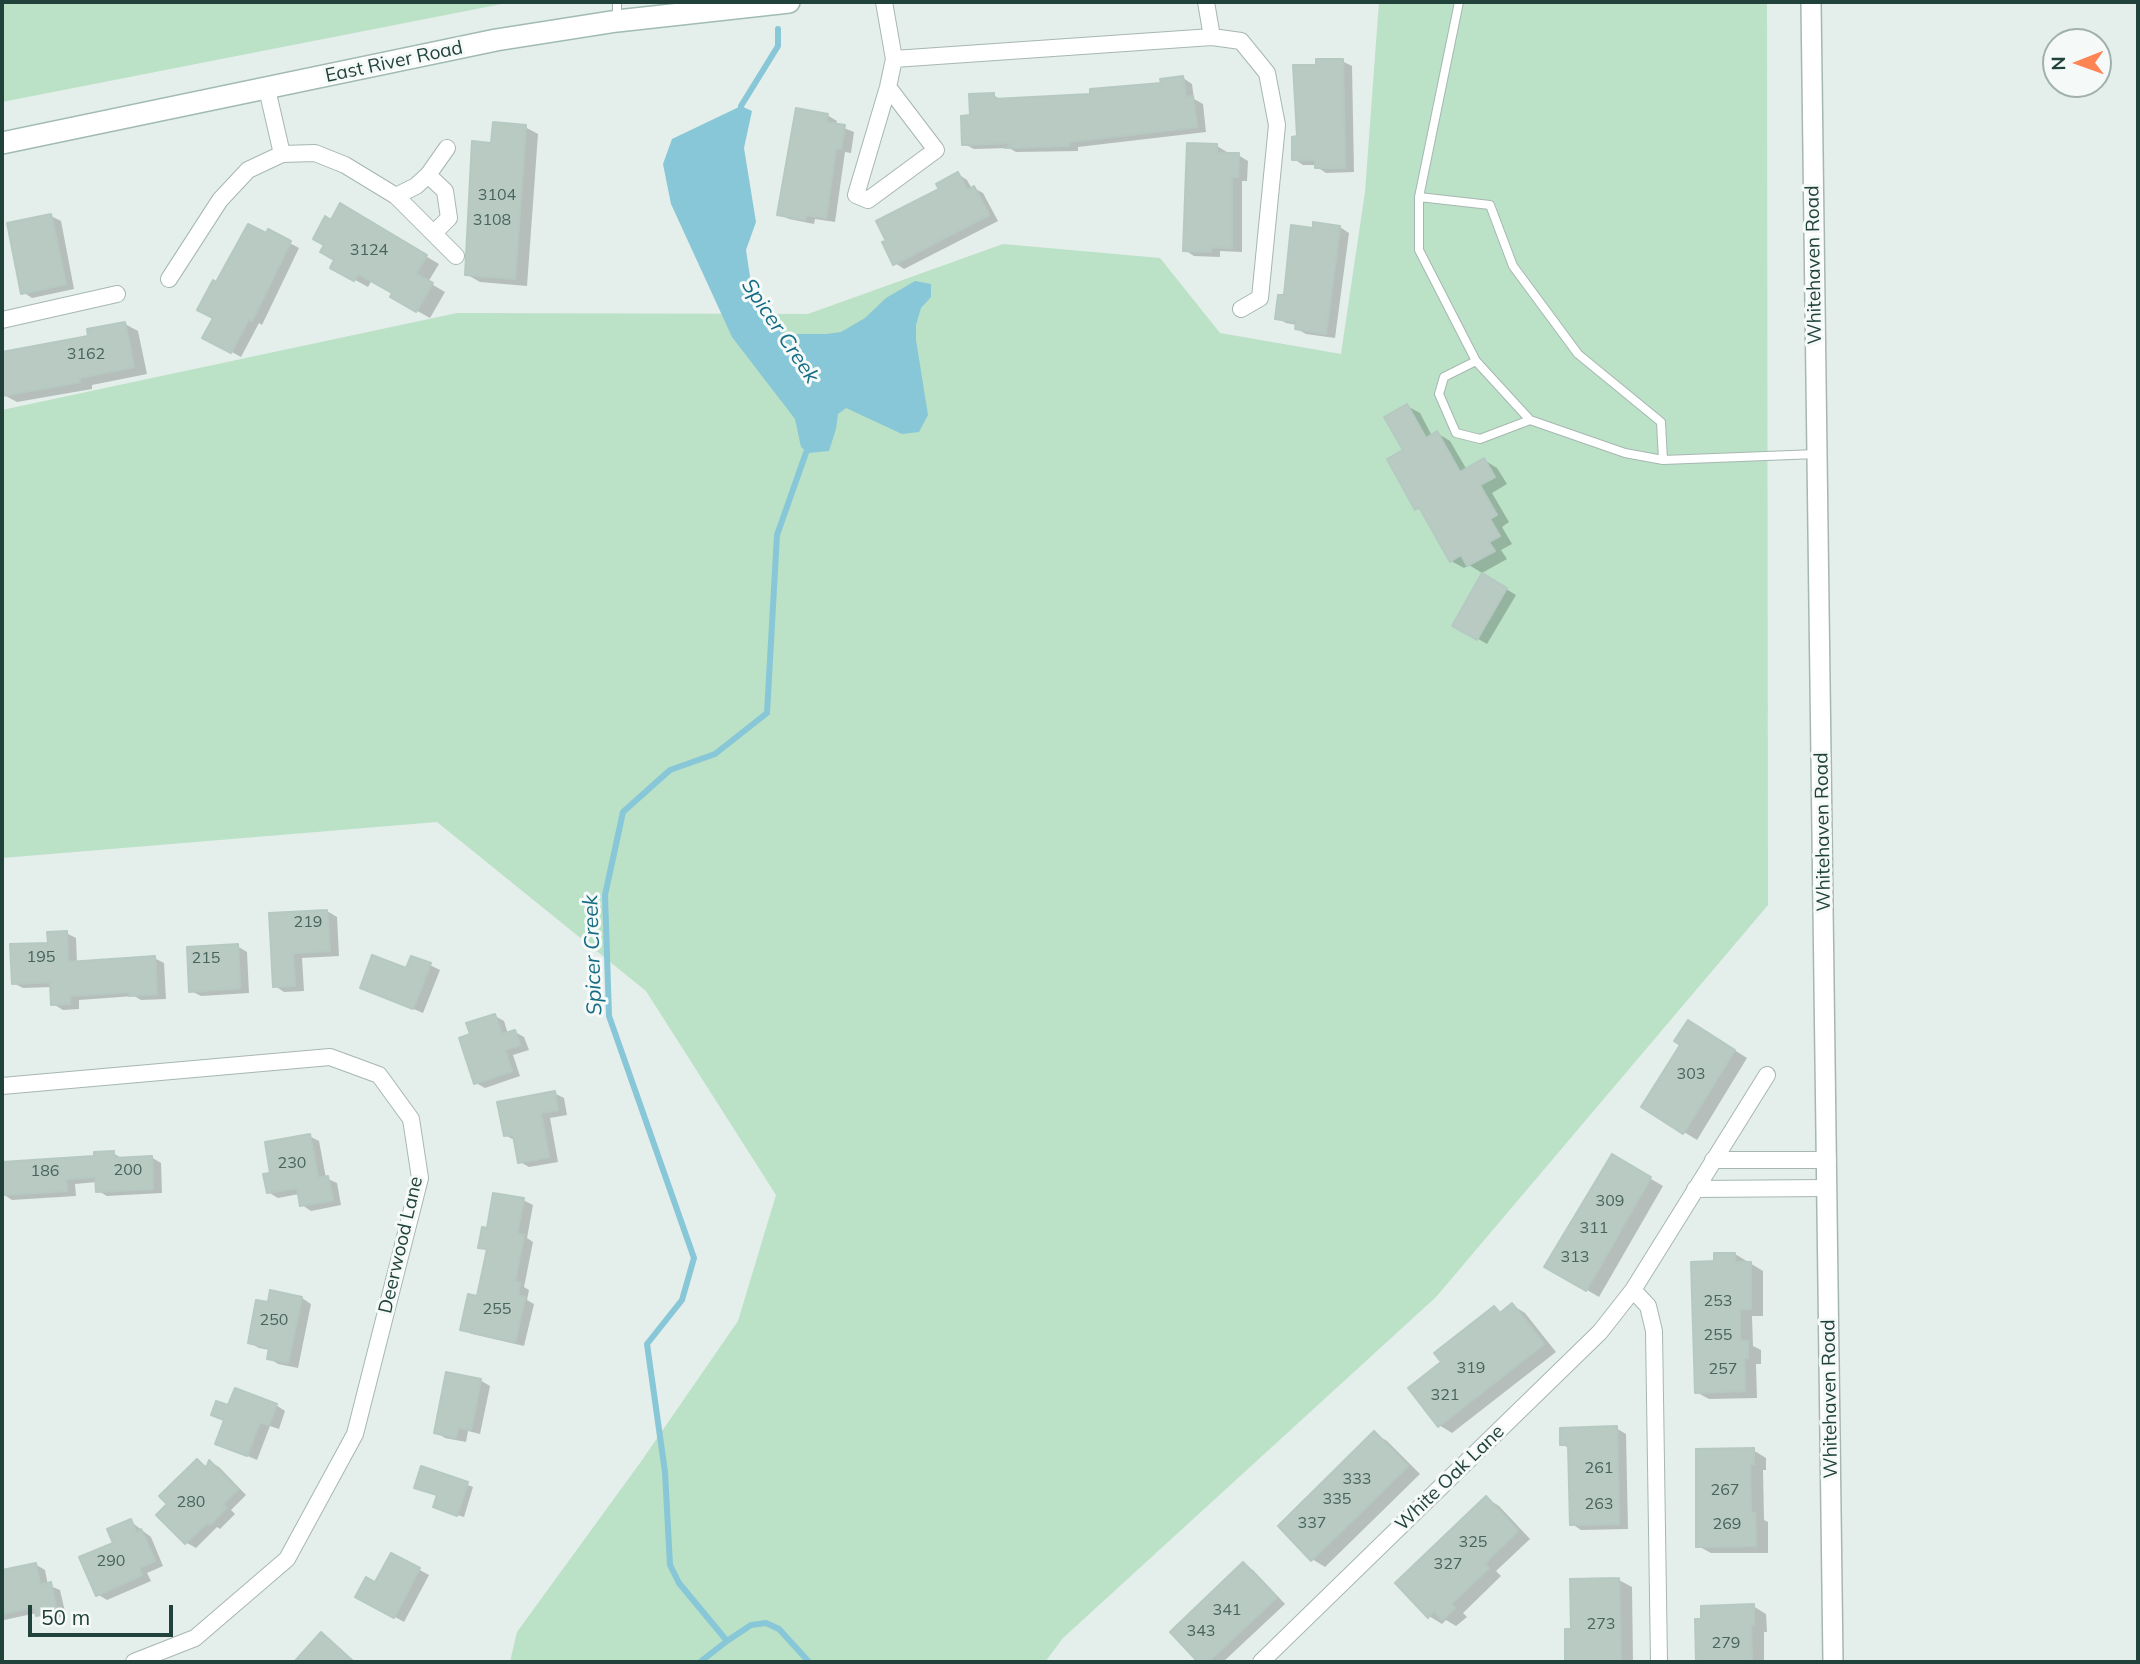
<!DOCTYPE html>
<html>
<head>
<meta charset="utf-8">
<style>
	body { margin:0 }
	#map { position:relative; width:2140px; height:1664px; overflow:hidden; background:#e4eeea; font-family:Mulish,sans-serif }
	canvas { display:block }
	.frame { position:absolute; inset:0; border:4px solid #21423b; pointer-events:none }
	.north { position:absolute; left:2042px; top:28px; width:70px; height:70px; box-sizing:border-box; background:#f5faf8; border:2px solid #a0b0ac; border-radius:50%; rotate:269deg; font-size:19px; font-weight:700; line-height:28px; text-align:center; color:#21423b }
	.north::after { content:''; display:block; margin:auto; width:24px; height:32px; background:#fd8554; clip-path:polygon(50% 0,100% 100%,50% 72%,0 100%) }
	.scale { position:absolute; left:28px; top:1605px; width:145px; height:32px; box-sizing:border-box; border:4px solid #21423b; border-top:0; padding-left:9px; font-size:21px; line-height:24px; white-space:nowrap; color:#21423b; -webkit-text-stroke:5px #f5faf8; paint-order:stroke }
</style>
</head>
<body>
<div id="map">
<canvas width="2140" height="1664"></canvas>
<div class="frame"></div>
<div class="north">N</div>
<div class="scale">50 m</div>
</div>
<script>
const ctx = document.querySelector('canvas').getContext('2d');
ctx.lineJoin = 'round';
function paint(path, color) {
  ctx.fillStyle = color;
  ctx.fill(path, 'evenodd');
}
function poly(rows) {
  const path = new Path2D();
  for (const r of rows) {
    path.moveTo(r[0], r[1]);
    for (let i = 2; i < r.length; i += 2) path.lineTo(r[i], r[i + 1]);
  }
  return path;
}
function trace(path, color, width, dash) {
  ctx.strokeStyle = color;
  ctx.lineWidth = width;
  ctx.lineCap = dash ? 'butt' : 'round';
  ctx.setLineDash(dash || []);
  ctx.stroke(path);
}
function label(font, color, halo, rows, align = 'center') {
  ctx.font = font + ' Mulish,sans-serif';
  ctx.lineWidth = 6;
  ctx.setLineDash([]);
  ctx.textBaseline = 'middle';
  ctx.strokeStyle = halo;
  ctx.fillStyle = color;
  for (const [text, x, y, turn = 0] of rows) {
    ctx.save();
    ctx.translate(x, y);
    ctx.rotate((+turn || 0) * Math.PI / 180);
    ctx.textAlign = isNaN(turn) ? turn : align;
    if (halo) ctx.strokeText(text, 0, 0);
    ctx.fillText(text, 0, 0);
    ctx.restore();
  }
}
const green = poly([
	[2,2,512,2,2,102],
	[1379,2,1767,2,1768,905,1436,1297,1063,1638,1045,1662,510,1662,517,1632,640,1463,738,1321,776,1195,646,991,437,822,2,858,2,410,457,313,808,314,1003,244,1160,258,1220,333,1341,354,1365,192]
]);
const water = poly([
	[741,106,752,111,744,148,756,222,746,250,753,296,759,312,769,325,792,334,826,334,841,332,865,318,886,298,915,281,931,284,931,297,921,308,916,325,916,340,928,415,919,432,902,434,846,408,838,414,836,429,829,451,808,453,801,447,795,419,732,337,671,204,663,164,672,139]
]);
const shadow = poly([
	[1342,61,1352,66,1354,172,1326,173,1317,167,1317,165,1303,165,1294,159,1317,67],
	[1183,78,1192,84,1194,99,1203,104,1206,132,1078,147,1078,151,1016,152,1009,148,974,149,964,144,972,117,993,95,1002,100,1092,96,1163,84],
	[827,115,837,121,836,125,854,132,851,153,845,152,835,222,815,219,814,224,789,219,779,214],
	[525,127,538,134,527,286,480,282,466,274,493,145],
	[1217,146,1227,152,1226,155,1238,155,1248,161,1247,181,1242,181,1242,252,1220,251,1220,257,1194,256,1185,250],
	[958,174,967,180,972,189,974,188,983,193,998,221,904,269,895,263,941,189],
	[341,206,439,264,428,282,445,292,430,318,392,297,394,293,372,280,368,287,332,267,337,259,332,222],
	[51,216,61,221,74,289,32,298,23,292],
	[1340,227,1349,233,1335,338,1306,334,1297,329,1297,325,1286,323,1277,318,1314,230],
	[269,232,299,248,262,325,259,323,241,357,204,337,215,318,217,284],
	[125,324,138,331,147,374,92,385,92,389,17,402,4,395,2,354,90,338],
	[1407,406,1420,413,1432,436,1437,433,1450,441,1467,470,1484,460,1497,468,1507,484,1492,493,1509,522,1502,527,1512,544,1501,550,1507,559,1482,573,1469,565,1464,568,1451,561,1425,513,1417,508,1406,451],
	[1483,575,1516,595,1487,644,1454,625],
	[327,911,337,917,339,956,302,958,304,991,284,992,275,986,271,914],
	[66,933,76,938,77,963,154,958,164,963,166,999,141,1000,134,996,79,1000,79,1009,63,1010,53,1004,52,987,23,988,13,983,50,945],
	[237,946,247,952,249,993,201,996,191,991],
	[430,965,440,970,423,1013,362,987,407,971],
	[495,1016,504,1021,508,1034,515,1032,524,1037,529,1050,513,1055,520,1076,485,1088,476,1083,472,1035],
	[1701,1029,1747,1058,1697,1140,1684,1132],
	[554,1093,564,1098,567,1115,550,1118,558,1162,529,1167,520,1162,516,1141,505,1135],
	[309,1136,319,1141,326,1178,337,1183,341,1205,311,1211,302,1205,299,1194,278,1198,268,1192,273,1174],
	[113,1153,123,1159,151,1157,161,1163,162,1193,107,1196,98,1191,97,1182,75,1184,76,1196,12,1200,3,1194,2,1163,96,1157],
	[1612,1156,1663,1186,1599,1297,1546,1266],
	[523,1200,533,1205,527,1238,533,1242,524,1287,529,1290,527,1300,534,1304,524,1346,472,1334,462,1329,478,1298,489,1252,480,1247,488,1230],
	[1735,1254,1763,1271,1763,1316,1752,1316,1753,1346,1761,1350,1761,1364,1756,1364,1757,1398,1709,1399,1696,1392,1716,1263],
	[302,1298,311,1304,298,1368,278,1364,269,1358,270,1350,259,1348,250,1343,269,1304],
	[1512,1305,1525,1313,1556,1352,1452,1433,1439,1425,1443,1362,1494,1308,1503,1313],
	[480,1380,490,1386,480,1434,468,1431,466,1442,445,1438,436,1432],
	[276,1405,285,1411,279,1429,270,1426,257,1460,217,1443,225,1421,213,1415,229,1408],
	[1616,1428,1626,1434,1628,1529,1581,1530,1572,1524,1570,1449,1562,1444],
	[1374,1433,1387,1441,1420,1474,1325,1567,1312,1559],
	[1753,1450,1766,1458,1766,1470,1763,1470,1764,1520,1768,1522,1768,1553,1711,1553,1698,1546],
	[197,1461,208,1467,210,1462,219,1467,246,1495,231,1510,235,1514,220,1529,217,1527,196,1548,187,1543,158,1515,169,1504],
	[422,1468,473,1487,464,1517,441,1510,438,1496,416,1487],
	[1486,1498,1499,1506,1530,1539,1496,1571,1501,1576,1463,1613,1467,1617,1456,1626,1446,1620,1442,1624,1429,1616],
	[130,1521,151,1537,163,1566,147,1573,151,1581,107,1600,97,1594,115,1544],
	[392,1555,429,1575,404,1622,358,1596,376,1584],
	[35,1564,45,1570,48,1585,60,1590,66,1616,47,1620,37,1613,4,1620,2,1618,2,1571],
	[1243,1564,1253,1570,1285,1604,1223,1662,1200,1662,1172,1632],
	[1619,1580,1632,1587,1633,1662,1564,1662,1567,1662,1566,1630,1573,1630],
	[1753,1606,1766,1614,1767,1632,1764,1632,1764,1662,1698,1662,1697,1621],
	[321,1634,331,1640,355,1662,307,1662,301,1657]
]);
const stream = poly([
	[741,114,741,106,778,46,778,29],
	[808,447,777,535,767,713,715,754,670,770,623,812,605,895,609,1016,694,1258,682,1300,647,1344,665,1472,670,1565,679,1583,727,1641,751,1625,766,1623,779,1629,809,1662],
	[700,1662,727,1641]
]);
const building = poly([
	[1316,59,1343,59,1345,168,1315,168,1315,160,1292,160,1292,137,1297,136,1293,65,1316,65,1316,59],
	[1183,76,1186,97,1193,96,1197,127,1069,142,1069,146,1005,148,1013,143,962,145,961,116,970,115,969,94,994,93,994,99,1090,94,1090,89,1161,83,1160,79,1183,76],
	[796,108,828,114,826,122,845,125,841,149,836,148,826,218,806,215,805,220,777,215,796,108],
	[493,122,526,125,515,279,465,275,472,141,491,143,493,122],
	[1187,143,1217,144,1217,153,1239,153,1238,177,1232,177,1232,248,1211,247,1211,252,1183,251,1187,143],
	[958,172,967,190,974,186,989,215,893,265,882,242,886,241,876,221,939,189,936,184,958,172],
	[340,203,427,255,416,274,433,283,416,312,390,297,392,293,358,274,354,281,330,268,334,260,320,252,324,245,313,239,325,216,331,220,340,203],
	[51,214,66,284,21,294,7,223,51,214],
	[1313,222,1340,226,1326,334,1295,329,1296,322,1275,319,1278,295,1284,295,1291,225,1313,228,1313,222],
	[248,224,266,233,268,229,291,241,252,321,249,319,231,353,202,338,213,318,197,310,213,280,216,282,248,224],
	[125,322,134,367,79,378,80,382,2,396,2,352,88,336,87,329,125,322],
	[1407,404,1426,438,1437,431,1460,472,1484,458,1495,477,1480,485,1497,515,1490,519,1500,536,1489,542,1495,551,1467,566,1461,555,1450,562,1419,507,1415,510,1387,459,1403,450,1384,417,1407,404],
	[1482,573,1507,588,1477,640,1452,626,1482,573],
	[327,910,330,951,293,953,295,986,273,987,269,913,327,910],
	[67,931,68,962,155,956,157,994,129,996,129,992,70,996,70,1004,51,1005,50,982,12,984,10,944,48,943,47,932,67,931],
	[238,944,240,988,189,992,187,947,238,944],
	[372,955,406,968,411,956,431,963,413,1009,360,988,372,955],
	[495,1014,502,1034,515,1030,520,1045,505,1050,512,1071,474,1084,459,1038,470,1034,466,1023,495,1014],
	[1688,1020,1735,1050,1683,1134,1641,1107,1680,1045,1674,1041,1688,1020],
	[555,1091,558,1110,541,1113,549,1157,518,1163,513,1135,504,1136,497,1102,555,1091],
	[310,1134,318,1178,328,1176,333,1200,300,1206,297,1188,267,1193,263,1174,270,1173,265,1142,310,1134],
	[114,1151,114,1158,152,1156,153,1189,96,1192,95,1177,66,1179,67,1191,2,1195,2,1162,94,1156,94,1152,114,1151],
	[1612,1154,1651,1177,1586,1291,1544,1267,1612,1154],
	[493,1193,524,1198,517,1234,524,1235,515,1281,520,1283,518,1295,525,1297,515,1342,460,1330,468,1294,477,1296,487,1249,478,1248,482,1227,487,1228,493,1193],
	[1714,1253,1735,1253,1735,1262,1751,1262,1751,1309,1740,1309,1740,1341,1748,1341,1748,1358,1744,1358,1745,1391,1695,1393,1691,1262,1714,1261,1714,1253],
	[270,1290,302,1297,288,1363,267,1359,269,1348,248,1343,256,1300,268,1302,270,1290],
	[1512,1303,1544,1344,1438,1427,1408,1388,1441,1362,1434,1353,1494,1306,1500,1313,1512,1303],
	[446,1372,481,1379,471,1430,458,1427,456,1438,434,1433,446,1372],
	[235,1388,277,1404,269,1425,260,1422,247,1456,215,1444,224,1420,211,1415,216,1401,228,1405,235,1388],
	[1617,1426,1619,1524,1570,1525,1568,1445,1560,1445,1560,1428,1617,1426],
	[1374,1431,1408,1466,1311,1561,1278,1526,1374,1431],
	[1754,1448,1754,1464,1750,1464,1751,1513,1755,1513,1756,1546,1696,1547,1696,1449,1754,1448],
	[197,1459,206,1468,209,1460,238,1489,223,1504,226,1508,210,1525,208,1522,185,1544,156,1515,167,1504,159,1496,197,1459],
	[421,1466,468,1482,457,1516,433,1507,437,1495,414,1488,421,1466],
	[1486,1496,1518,1531,1485,1563,1489,1568,1451,1604,1455,1608,1442,1620,1434,1611,1428,1618,1395,1583,1486,1496],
	[131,1519,137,1534,141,1529,155,1561,139,1568,142,1575,96,1596,79,1557,113,1543,107,1529,131,1519],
	[391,1553,420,1568,394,1618,355,1597,366,1577,375,1582,391,1553],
	[1243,1562,1277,1597,1208,1662,1198,1662,1170,1632,1243,1562],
	[36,1563,40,1585,51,1582,57,1612,36,1616,34,1607,2,1614,2,1570,36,1563],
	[1619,1578,1621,1662,1565,1662,1565,1629,1571,1629,1570,1579,1619,1578],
	[1754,1604,1754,1625,1751,1626,1752,1662,1696,1662,1695,1619,1701,1619,1701,1606,1754,1604],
	[321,1632,354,1662,294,1662,321,1632]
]);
const service = poly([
	[1459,2,1419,197,1419,250,1476,361,1530,420,1625,453,1663,460,1817,454],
	[617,20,617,2],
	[1419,197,1490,205,1513,266,1578,354,1661,422,1663,460],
	[1476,361,1444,377,1439,394,1456,433,1480,439,1530,420]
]);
const minor = poly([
	[884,2,894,59,888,87,856,195,868,200,936,150,888,87],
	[1206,2,1212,37],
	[894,59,1212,37,1241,41,1267,73,1277,125,1260,298,1241,309],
	[267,89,282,154],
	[428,175,445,191,449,218,434,233],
	[396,196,416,186,428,175,447,148],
	[169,279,220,200,248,170,282,154,315,153,345,165,396,196,456,256],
	[2,320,117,294],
	[2,1086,330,1057,379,1075,411,1119,420,1178,355,1434,287,1559,195,1638,134,1662],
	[1713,1160,1828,1160],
	[1695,1189,1828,1188],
	[1633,1290,1648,1306,1654,1331,1659,1662],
	[1261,1662,1600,1332,1633,1290,1767,1075]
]);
const tertiary = poly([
	[1811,2,1833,1662]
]);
const secondary = poly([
	[2,143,496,40,617,21,789,2]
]);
const numberNames = [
	["3104",497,195],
	["3108",492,220],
	["3124",369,250],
	["3162",86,354],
	["219",308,922],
	["195",41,957],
	["215",206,958],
	["303",1691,1074],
	["230",292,1163],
	["200",128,1170],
	["186",45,1171],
	["309",1610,1201],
	["311",1594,1228],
	["313",1575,1257],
	["253",1718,1301],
	["255",497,1309],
	["250",274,1320],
	["255",1718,1335],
	["319",1471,1368],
	["257",1723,1369],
	["321",1445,1395],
	["261",1599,1468],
	["333",1357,1479],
	["267",1725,1490],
	["335",1337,1499],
	["280",191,1502],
	["263",1599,1504],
	["337",1312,1523],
	["269",1727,1524],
	["325",1473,1542],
	["290",111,1561],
	["327",1448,1564],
	["341",1227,1610],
	["273",1601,1624],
	["343",1201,1631],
	["279",1726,1643]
];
const streetNames = [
	["East River Road",394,62,-12],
	["Whitehaven Road",1814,265,-91],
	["Whitehaven Road",1823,832,-91],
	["Deerwood Lane",401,1245,-77],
	["Whitehaven Road",1830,1399,-91],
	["White Oak Lane",1450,1478,-44]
];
const waterNames = [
	["Spicer Creek",780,331,56],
	["Spicer Creek",593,955,-92]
];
paint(green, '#bbe1c7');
paint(water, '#88c7d7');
paint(shadow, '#0003');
trace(stream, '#88c7d7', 6);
paint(building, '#b9cac3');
trace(building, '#b5c9c2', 2);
trace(service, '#a6b7b2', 10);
trace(minor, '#a6b7b2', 18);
trace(tertiary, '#a6b7b2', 22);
trace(secondary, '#a1bbb3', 24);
trace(service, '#fff', 8);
trace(minor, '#fff', 16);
trace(tertiary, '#fff', 19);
trace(secondary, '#fff', 21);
label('16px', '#47645d', null, numberNames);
label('19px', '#21423b', '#f5faf8', streetNames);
label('italic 21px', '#166c84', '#f5faf8', waterNames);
</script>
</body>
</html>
